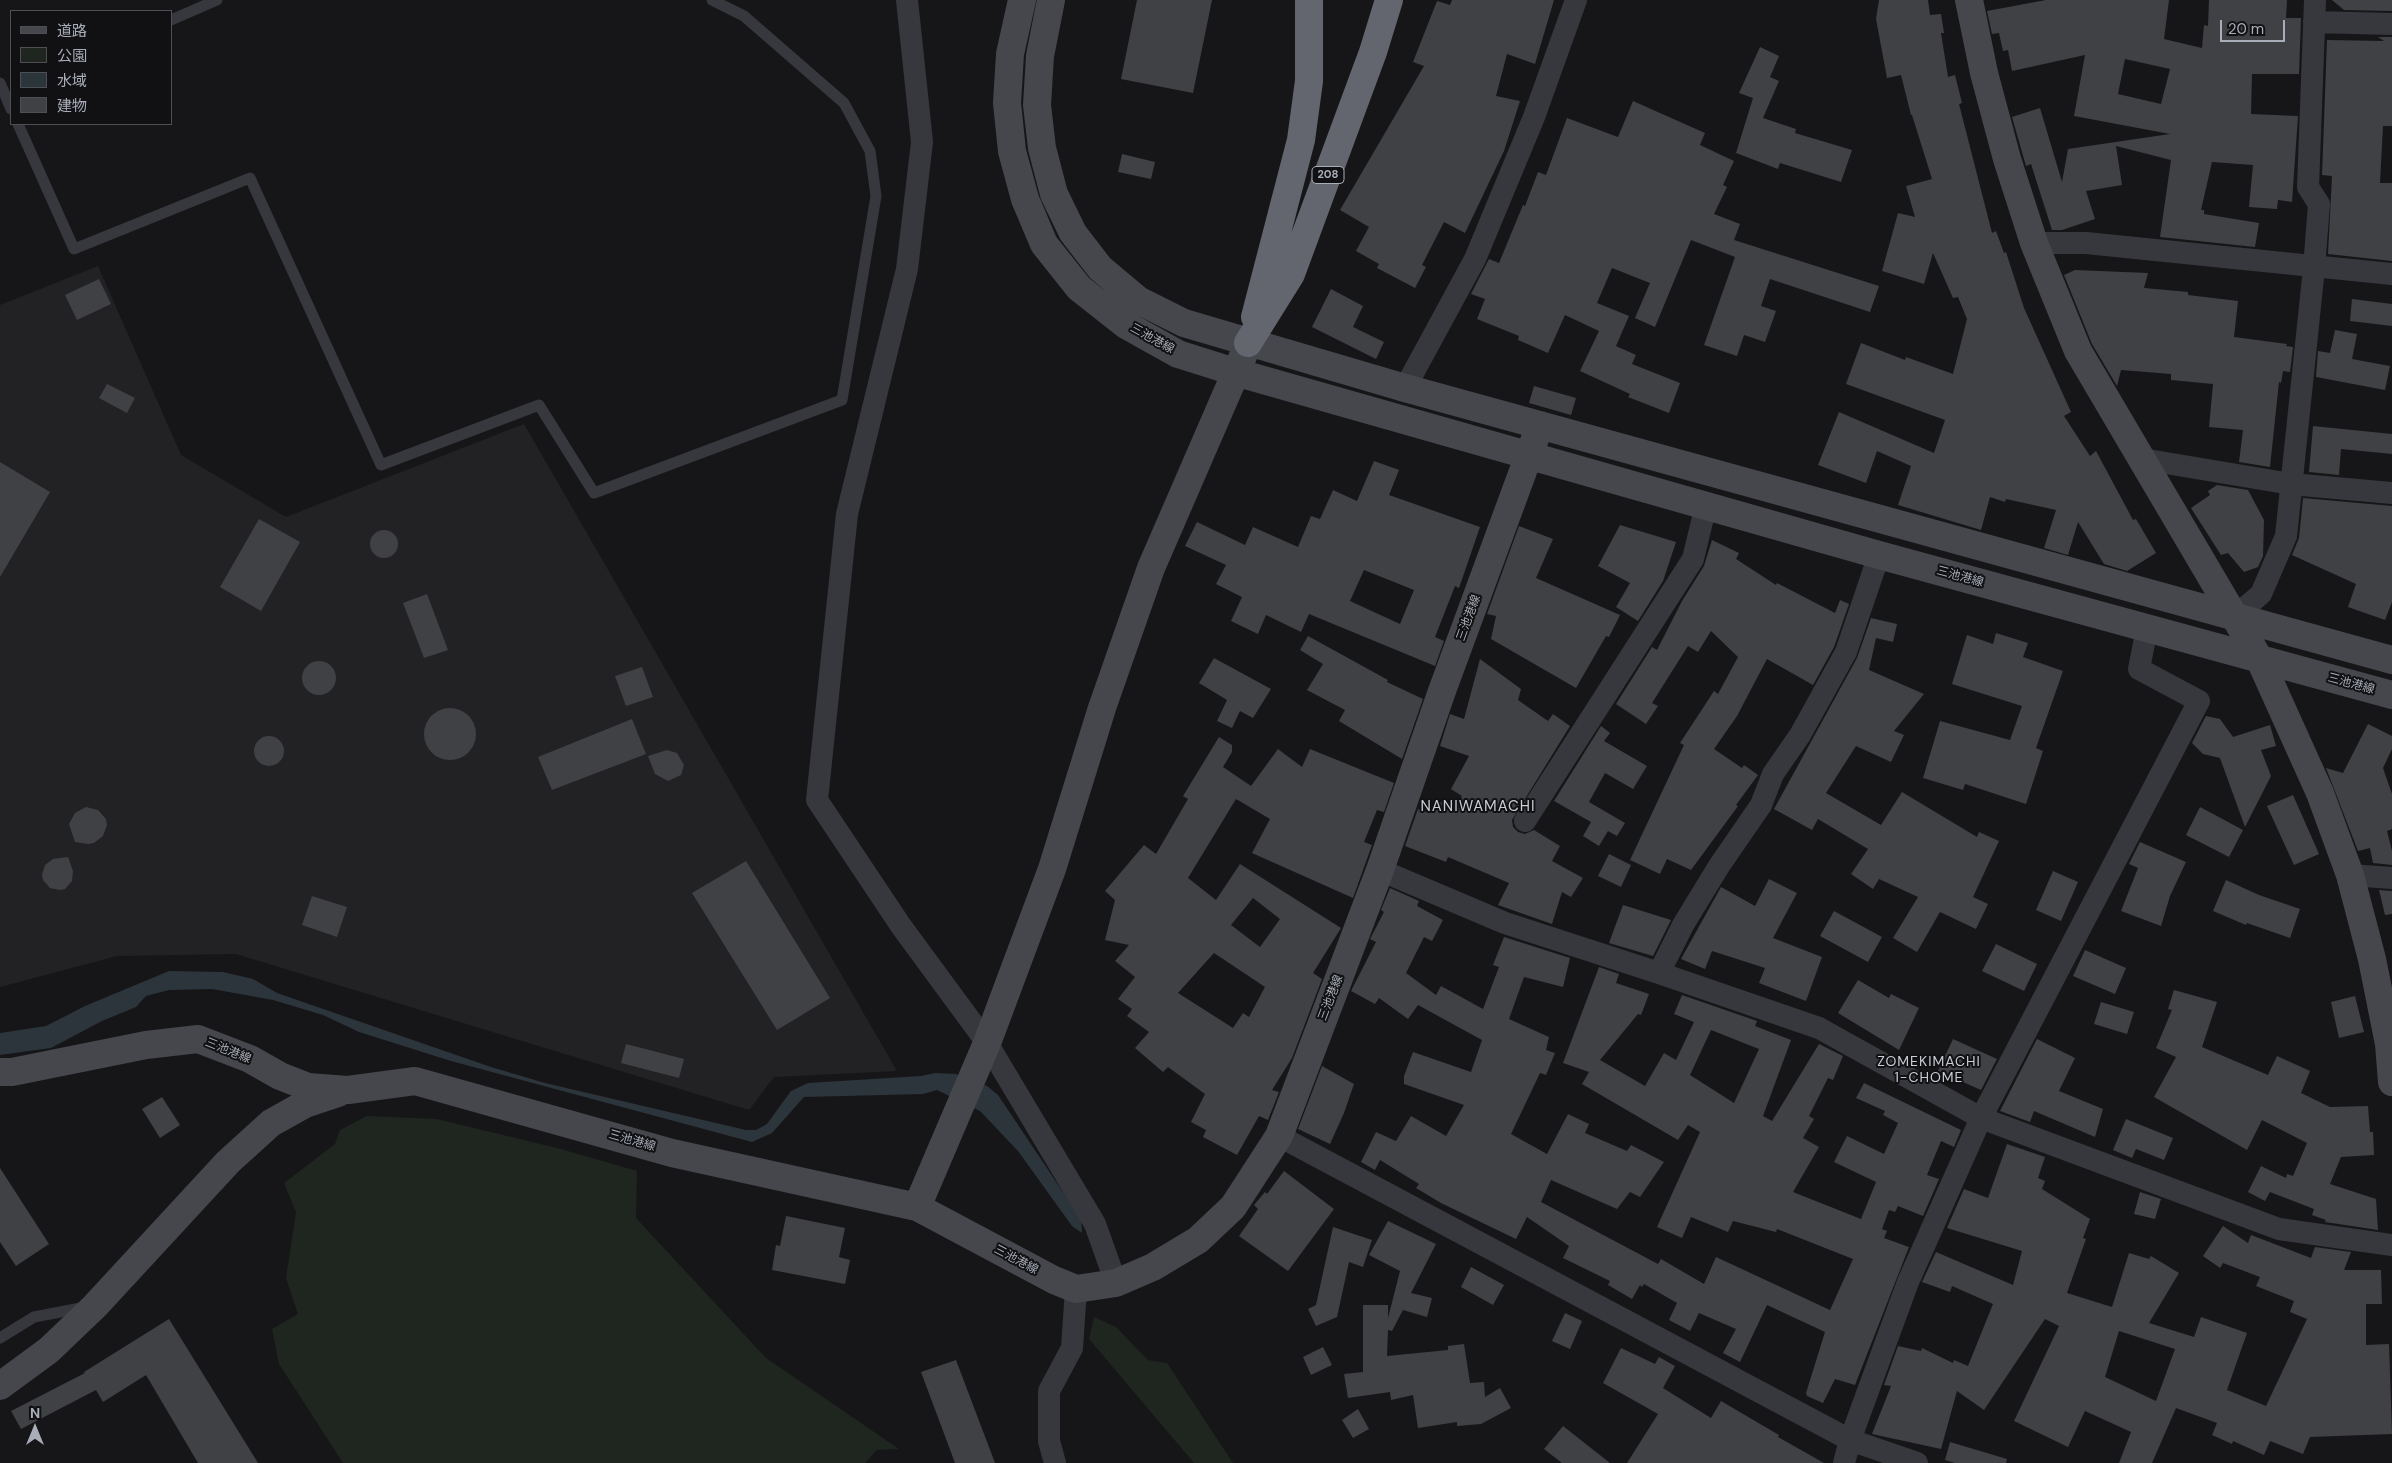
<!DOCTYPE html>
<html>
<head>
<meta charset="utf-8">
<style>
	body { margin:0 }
	#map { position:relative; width:2392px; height:1463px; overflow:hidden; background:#161618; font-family:"DM Sans","Noto Sans JP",sans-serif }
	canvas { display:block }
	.legend { position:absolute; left:10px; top:10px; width:162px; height:115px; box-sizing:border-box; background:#111113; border:1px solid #4d4f55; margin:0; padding:6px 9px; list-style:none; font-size:15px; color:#a8adb8 }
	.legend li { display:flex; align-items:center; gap:10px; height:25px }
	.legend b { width:25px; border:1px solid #4d4f55 }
	.north { position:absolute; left:10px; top:1403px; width:50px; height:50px; -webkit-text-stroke:4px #111113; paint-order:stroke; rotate:0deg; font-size:14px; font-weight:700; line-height:20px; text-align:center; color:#a8adb8 }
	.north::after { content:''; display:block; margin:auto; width:18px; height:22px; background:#a8adb8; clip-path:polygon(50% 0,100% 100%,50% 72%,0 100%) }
	.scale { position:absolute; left:2220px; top:20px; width:65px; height:22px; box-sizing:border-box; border:2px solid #a8adb8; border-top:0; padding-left:6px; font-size:15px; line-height:18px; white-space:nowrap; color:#a8adb8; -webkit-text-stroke:4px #111113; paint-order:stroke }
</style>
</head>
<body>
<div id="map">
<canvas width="2392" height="1463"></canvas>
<ul class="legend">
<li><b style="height:6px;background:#45474d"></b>道路</li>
<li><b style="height:14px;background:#1e261f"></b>公園</li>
<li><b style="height:14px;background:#2c353c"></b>水域</li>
<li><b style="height:14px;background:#404145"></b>建物</li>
</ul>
<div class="north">N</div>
<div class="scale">20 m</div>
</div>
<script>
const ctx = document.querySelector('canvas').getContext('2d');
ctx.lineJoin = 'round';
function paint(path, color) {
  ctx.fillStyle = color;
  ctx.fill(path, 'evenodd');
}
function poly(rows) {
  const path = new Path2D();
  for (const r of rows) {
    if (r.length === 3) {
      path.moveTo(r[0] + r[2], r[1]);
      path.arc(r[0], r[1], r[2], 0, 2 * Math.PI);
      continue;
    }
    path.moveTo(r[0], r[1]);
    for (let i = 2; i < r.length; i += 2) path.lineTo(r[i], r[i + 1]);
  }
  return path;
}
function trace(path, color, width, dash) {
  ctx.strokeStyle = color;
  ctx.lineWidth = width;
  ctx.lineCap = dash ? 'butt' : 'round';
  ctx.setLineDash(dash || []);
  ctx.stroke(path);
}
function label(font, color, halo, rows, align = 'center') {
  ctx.font = font + ' "DM Sans","Noto Sans JP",sans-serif';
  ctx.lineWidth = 4;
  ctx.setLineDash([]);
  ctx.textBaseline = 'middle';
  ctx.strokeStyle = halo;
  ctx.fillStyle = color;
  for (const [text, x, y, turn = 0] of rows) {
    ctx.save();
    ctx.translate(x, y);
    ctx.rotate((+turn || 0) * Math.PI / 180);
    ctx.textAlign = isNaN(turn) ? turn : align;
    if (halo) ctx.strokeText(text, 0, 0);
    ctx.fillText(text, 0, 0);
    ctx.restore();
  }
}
const built = poly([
	[98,266,181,455,286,517,524,424,897,1071,774,1077,749,1110,236,954,117,956,0,987,0,305]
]);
const green = poly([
	[367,1116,437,1119,561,1149,637,1171,636,1218,766,1358,899,1449,877,1450,865,1463,343,1463,279,1364,272,1329,298,1314,286,1278,296,1212,284,1183,335,1144,340,1130],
	[1094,1317,1116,1327,1148,1360,1167,1363,1233,1463,1194,1463,1089,1339]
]);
const water = poly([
	[169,971,223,972,253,979,277,993,491,1067,545,1083,746,1130,756,1130,767,1124,791,1091,808,1083,921,1076,935,1073,956,1074,987,1086,998,1095,1081,1219,1082,1233,1072,1226,1018,1151,980,1111,937,1090,923,1094,804,1097,772,1133,752,1142,451,1061,359,1032,323,1015,273,1000,212,989,169,990,146,996,136,1007,102,1021,51,1048,0,1055,0,1033,46,1026,85,1006]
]);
const building = poly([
	[1137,0,1212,0,1193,93,1121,79],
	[1452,0,1554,0,1535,64,1507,54,1496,96,1520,101,1504,151,1465,233,1444,222,1422,265,1426,267,1415,288,1377,268,1379,264,1356,251,1369,227,1340,210,1424,66,1413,62,1437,1,1450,5],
	[1879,0,1928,0,1930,15,1941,14,1944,33,1941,33,1948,77,1955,75,1962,103,1959,104,1992,233,1996,231,2004,253,2006,252,2024,308,2071,412,2064,416,2090,456,2096,451,2133,520,2136,519,2156,553,2127,571,2104,564,2078,522,2068,555,2044,548,2056,510,2006,499,2005,502,1990,497,1981,530,1898,505,1911,466,1877,451,1866,483,1818,465,1839,412,1934,453,1945,420,1846,384,1861,343,1905,360,1906,357,1953,374,1967,319,1958,297,1953,298,1933,253,1924,284,1882,271,1898,213,1915,217,1906,186,1932,179,1912,115,1911,115,1901,75,1887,78,1876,19],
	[2046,0,2169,0,2164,39,2202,48,2204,25,2208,26,2209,0,2287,0,2286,18,2301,18,2299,74,2252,74,2251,114,2298,116,2292,202,2278,200,2277,209,2249,207,2253,165,2212,162,2201,210,2204,210,2204,214,2259,223,2255,247,2160,237,2171,160,2116,146,2122,185,2086,191,2095,219,2062,230,2052,230,2031,164,2026,166,2012,117,2040,108,2062,182,2068,149,2170,134,2074,116,2085,55,2012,71,2008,50,2003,51,1999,33,1992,34,1987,11],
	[2125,59,2170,69,2161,104,2118,94],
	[2332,0,2392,0,2392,11,2344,10],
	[2378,37,2392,37,2392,126,2383,126,2380,183,2392,183,2392,261,2328,254,2332,176,2322,175,2327,40,2384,41],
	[1760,47,1779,56,1770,77,1779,81,1763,118,1796,129,1795,133,1852,150,1841,182,1780,163,1778,169,1736,153,1753,98,1739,93],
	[1633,101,1705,133,1700,145,1734,161,1723,185,1727,187,1714,214,1740,224,1734,240,1879,286,1870,312,1770,279,1761,306,1776,311,1765,342,1744,335,1737,356,1704,345,1735,257,1691,240,1655,327,1635,318,1650,283,1612,268,1597,303,1629,316,1616,346,1636,355,1632,364,1680,383,1669,413,1628,397,1630,394,1580,371,1599,331,1565,315,1548,353,1518,340,1519,336,1477,319,1485,299,1471,294,1489,259,1499,263,1523,205,1525,206,1538,172,1546,175,1567,118,1618,137],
	[1122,154,1155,162,1151,179,1118,172],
	[2075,270,2148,273,2144,288,2188,292,2188,295,2238,301,2234,337,2287,344,2286,346,2293,347,2290,372,2283,371,2281,383,2279,382,2270,467,2239,462,2243,430,2209,427,2213,384,2171,380,2171,374,2121,370,2117,386,2092,344,2064,275],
	[99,279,111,304,77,320,65,295],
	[1331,289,1363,306,1353,327,1384,342,1376,359,1312,327],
	[2352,299,2392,304,2392,326,2350,321],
	[2335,330,2357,334,2352,359,2390,366,2385,390,2316,377,2318,351,2330,353],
	[107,384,135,398,127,413,99,398],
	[1534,386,1576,398,1571,415,1529,403],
	[2313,426,2392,434,2392,454,2341,449,2339,475,2309,472],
	[1374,461,1399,470,1389,495,1480,527,1459,588,1455,586,1435,637,1444,641,1435,666,1309,614,1301,632,1266,615,1258,634,1231,621,1242,597,1216,584,1226,565,1185,546,1197,522,1245,545,1253,527,1298,547,1311,516,1320,519,1333,490,1357,501],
	[1364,570,1414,590,1400,624,1350,601],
	[0,462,50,492,0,577],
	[2217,485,2248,490,2264,520,2263,556,2258,567,2244,572,2228,553,2221,555,2191,508,2210,495,2208,491],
	[2303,498,2392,506,2392,602,2385,620,2348,607,2356,584,2292,555,2299,538],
	[259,519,300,542,261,611,220,587],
	[1620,525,1676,542,1663,581,1638,621,1616,607,1630,583,1598,566],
	[1519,526,1553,539,1536,578,1620,615,1609,637,1606,636,1576,688,1491,639,1496,616,1487,614],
	[384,544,14],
	[1712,540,1739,553,1736,559,1776,585,1777,583,1835,613,1840,600,1849,604,1834,647,1813,685,1767,659,1737,716,1714,749,1742,768,1744,765,1758,775,1736,805,1738,806,1691,870,1667,859,1660,874,1630,860,1684,745,1680,743,1714,691,1718,694,1738,657,1711,631,1698,652,1688,646,1652,703,1658,706,1646,724,1616,704,1652,647,1657,650,1682,601,1704,566],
	[427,594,448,650,424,658,403,603],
	[1871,618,1897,624,1893,642,1876,638,1869,670,1924,694,1894,731,1904,735,1891,762,1856,746,1826,793,1881,825,1902,792,1977,837,1979,832,1999,841,1973,897,1988,904,1976,929,1940,912,1917,952,1893,938,1918,897,1879,879,1873,889,1851,874,1868,849,1818,819,1812,830,1774,809,1857,658],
	[1996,633,2028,643,2023,657,2063,671,2036,748,2043,751,2026,804,1965,784,1963,790,1923,778,1940,721,2010,740,2022,706,1952,684,1967,635,1993,644],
	[1308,636,1388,680,1387,682,1423,699,1402,759,1339,721,1345,710,1307,690,1323,664,1300,650],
	[1214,658,1271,689,1253,718,1240,711,1232,728,1217,721,1227,700,1199,683],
	[1480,659,1521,689,1518,700,1548,721,1553,714,1570,726,1512,820,1513,827,1518,832,1525,834,1534,830,1560,846,1552,861,1583,878,1571,897,1562,892,1552,924,1498,905,1509,883,1448,857,1446,862,1405,846,1418,809,1429,813,1435,800,1456,808,1462,796,1451,789,1469,756,1440,746,1450,714,1464,719],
	[319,678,17],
	[642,667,653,697,626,706,615,676],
	[450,734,26],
	[2206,716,2220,719,2233,737,2270,725,2276,746,2261,750,2271,776,2245,827,2220,758,2203,754,2192,743],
	[632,719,646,754,552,790,538,757],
	[2368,724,2392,736,2392,749,2383,768,2392,794,2392,829,2387,831,2392,851,2392,865,2373,863,2370,848,2358,851,2326,768,2343,773],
	[1601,726,1610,733,1604,741,1647,766,1633,789,1605,773,1589,802,1625,823,1617,836,1608,831,1599,846,1583,836,1591,822,1554,801],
	[269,751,15],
	[1219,737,1232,745,1232,752,1223,767,1251,786,1278,749,1302,767,1310,749,1394,783,1384,812,1377,810,1364,842,1372,845,1353,898,1252,853,1270,819,1236,799,1188,878,1216,900,1240,864,1341,928,1313,973,1322,979,1292,1058,1272,1090,1279,1092,1268,1120,1259,1116,1237,1155,1203,1137,1206,1130,1191,1122,1205,1094,1168,1067,1163,1072,1135,1048,1149,1032,1127,1016,1132,1009,1118,999,1135,977,1115,961,1129,945,1105,940,1115,900,1105,891,1144,845,1156,854,1188,799,1183,796],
	[1253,898,1280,919,1260,947,1231,925],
	[1214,953,1265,987,1249,1017,1243,1013,1233,1028,1178,993],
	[667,750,677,753,684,765,681,775,668,781,655,774,648,756],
	[2293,795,2319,854,2294,865,2267,806],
	[86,807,98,810,106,819,107,825,103,836,94,843,88,844,75,842,69,824,75,813],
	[2200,807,2243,830,2229,857,2186,835],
	[2140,842,2186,862,2170,896,2161,926,2121,911,2138,868,2129,864],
	[1609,854,1631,865,1621,887,1598,876],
	[68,857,73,871,72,881,65,889,60,890,50,888,43,880,42,875,45,865,53,859],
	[746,861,830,998,777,1030,692,893],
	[2053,871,2078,882,2061,921,2036,910],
	[1769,879,1797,893,1773,938,1822,957,1806,1001,1759,983,1765,968,1712,951,1705,969,1681,959,1721,887,1755,906],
	[2226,880,2259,895,2300,909,2290,938,2247,923,2246,925,2213,911],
	[1390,888,1419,901,1417,906,1443,920,1432,941,1424,937,1406,973,1436,995,1441,986,1483,1009,1499,967,1493,965,1504,937,1570,958,1563,987,1524,977,1509,1019,1549,1037,1546,1050,1555,1053,1546,1075,1540,1073,1511,1134,1547,1154,1568,1114,1589,1124,1585,1133,1627,1151,1631,1145,1664,1162,1640,1197,1630,1192,1617,1209,1551,1180,1541,1202,1658,1264,1661,1259,1704,1284,1716,1257,1830,1310,1853,1259,1777,1229,1776,1232,1733,1221,1728,1232,1691,1217,1682,1238,1657,1227,1700,1132,1688,1125,1678,1140,1582,1084,1589,1072,1563,1063,1599,967,1619,974,1616,983,1649,994,1641,1015,1638,1014,1600,1060,1645,1086,1664,1053,1676,1060,1694,1022,1674,1014,1682,995,1757,1021,1755,1026,1791,1040,1763,1116,1772,1121,1819,1044,1843,1056,1833,1080,1828,1078,1809,1116,1814,1119,1803,1138,1819,1147,1793,1192,1861,1219,1876,1182,1834,1162,1847,1136,1884,1154,1898,1123,1883,1115,1885,1111,1856,1098,1864,1083,1961,1130,1954,1147,1941,1141,1927,1175,1939,1179,1923,1216,1898,1206,1895,1212,1889,1210,1882,1229,1887,1231,1884,1238,1909,1247,1855,1385,1835,1379,1823,1403,1807,1396,1806,1393,1825,1332,1767,1305,1740,1362,1723,1353,1736,1329,1699,1313,1690,1331,1669,1320,1677,1303,1644,1284,1642,1287,1640,1285,1632,1299,1608,1285,1610,1281,1563,1258,1569,1246,1527,1217,1516,1239,1441,1203,1416,1188,1419,1184,1380,1160,1375,1170,1361,1162,1376,1132,1396,1141,1411,1116,1446,1136,1464,1105,1404,1084,1404,1076,1413,1052,1471,1072,1482,1040,1418,1005,1408,1019,1379,998,1375,1004,1351,991,1376,942,1370,939,1384,912,1381,910],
	[1711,1030,1759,1049,1734,1103,1690,1075],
	[2379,890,2392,891,2392,914,2385,915],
	[312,896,347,907,337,937,302,925],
	[1623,905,1671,920,1653,956,1609,943],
	[1834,911,1882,937,1868,962,1820,936],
	[1996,944,2037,964,2024,991,1982,971],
	[2085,950,2126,968,2115,994,2073,976],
	[1858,980,1889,998,1891,994,1919,1008,1899,1050,1838,1013],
	[2174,990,2217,1002,2202,1047,2268,1075,2277,1056,2310,1071,2301,1093,2330,1107,2368,1106,2370,1132,2373,1132,2374,1155,2341,1157,2330,1184,2376,1199,2378,1230,2325,1222,2326,1220,2312,1215,2314,1209,2270,1192,2265,1201,2248,1192,2261,1166,2286,1178,2287,1174,2293,1176,2307,1143,2262,1120,2247,1150,2154,1097,2176,1057,2156,1048,2172,1010,2168,1009],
	[2355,996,2364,1032,2339,1038,2331,1002],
	[2101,1002,2134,1012,2127,1034,2094,1024],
	[1953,1039,1997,1059,1981,1090,1938,1071],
	[2037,1039,2075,1058,2059,1091,2103,1109,2095,1137,2034,1111,2030,1122,2000,1111],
	[626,1044,684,1059,679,1078,621,1063],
	[1322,1066,1354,1084,1344,1113,1330,1144,1298,1129],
	[162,1097,180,1125,160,1138,142,1109],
	[2126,1119,2173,1138,2164,1160,2136,1149,2132,1158,2113,1150],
	[2007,1144,2045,1157,2038,1178,2045,1181,2042,1189,2090,1219,2083,1238,2086,1239,2067,1293,2112,1307,2129,1253,2149,1259,2151,1256,2179,1273,2149,1323,2194,1337,2201,1317,2247,1333,2227,1390,2266,1406,2307,1319,2290,1312,2294,1301,2256,1286,2260,1277,2223,1263,2220,1268,2203,1256,2223,1226,2248,1243,2251,1235,2311,1258,2315,1247,2351,1252,2344,1270,2381,1270,2382,1304,2366,1304,2366,1345,2389,1344,2392,1434,2310,1437,2303,1454,2270,1441,2264,1455,2233,1441,2232,1444,2212,1435,2217,1423,2176,1408,2152,1463,2119,1463,2131,1432,2085,1411,2068,1447,2014,1421,2059,1326,2045,1319,1984,1410,1957,1391,1941,1449,1872,1434,1891,1386,1884,1385,1898,1346,1921,1351,1922,1348,1953,1363,1954,1360,1968,1366,1993,1304,1952,1286,1950,1292,1922,1282,1936,1252,2013,1285,2022,1251,1947,1228,1964,1189,1988,1198],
	[2119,1331,2175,1349,2156,1401,2105,1377],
	[0,1168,49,1244,16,1266,0,1242],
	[1284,1171,1334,1209,1288,1271,1239,1236,1258,1209,1254,1205,1265,1192,1267,1194],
	[2140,1192,2161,1199,2155,1219,2134,1214],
	[786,1216,845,1228,839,1257,850,1260,845,1284,772,1270,776,1245,780,1246],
	[1388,1221,1436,1244,1411,1293,1432,1298,1427,1317,1403,1310,1392,1331,1388,1330,1387,1356,1448,1350,1448,1346,1464,1344,1470,1383,1484,1382,1485,1397,1500,1388,1511,1408,1481,1424,1457,1426,1457,1422,1418,1428,1413,1395,1391,1400,1390,1392,1348,1398,1344,1374,1363,1372,1363,1305,1388,1305,1388,1318,1400,1271,1369,1255],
	[1333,1227,1372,1240,1363,1267,1349,1262,1337,1317,1316,1326,1308,1309,1316,1305],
	[1471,1267,1504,1285,1493,1305,1461,1287],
	[1565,1313,1582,1321,1570,1349,1552,1341],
	[169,1319,258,1463,198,1463,146,1375,103,1402,96,1390,21,1429,11,1411,85,1373,84,1372],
	[1323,1347,1332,1365,1311,1375,1303,1357],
	[1621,1348,1655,1364,1659,1357,1675,1366,1663,1388,1711,1418,1721,1401,1779,1435,1778,1437,1824,1463,1627,1463,1658,1414,1603,1383],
	[956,1360,995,1463,955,1463,921,1372],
	[1358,1409,1369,1429,1353,1438,1342,1420],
	[1563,1426,1610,1463,1562,1463,1544,1449],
	[1950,1442,2007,1459,2006,1463,1955,1463,1945,1460]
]);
const lane = poly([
	[171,20,217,0],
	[0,83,11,109],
	[18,124,74,249,250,178,381,465,539,405,594,493,842,400,876,196,870,151,844,103,744,16,712,0],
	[0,1338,34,1317,86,1307]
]);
const street = poly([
	[907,0,922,142,907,269,847,514,817,800,901,926,987,1043,1095,1224,1116,1283],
	[2314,22,2392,24],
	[2034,243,2086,243,2392,274],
	[1405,388,1475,259,1534,117,1576,0],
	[2142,459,2291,484,2392,493],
	[2234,617,2261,594,2286,536,2314,268,2319,204,2308,187,2315,0],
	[1525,821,1693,559,1706,505],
	[1380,870,1505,923,1659,973,1819,1028,1981,1118,2279,1229,2392,1245],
	[2350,875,2392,878],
	[1659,973,1683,925,1719,866,1761,805,1773,774,1800,735,1846,652,1879,555],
	[1279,1136,1850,1440,1917,1463],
	[1055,1463,1049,1441,1049,1391,1072,1348,1076,1289],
	[1844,1463,1850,1440,1908,1282,1981,1118,2199,701,2139,669,2147,628]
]);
const secondary = poly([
	[1022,0,1010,54,1007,103,1012,151,1025,199,1044,244,1079,288,1126,325,1178,354,1235,372,1879,555,2392,695],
	[1051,0,1040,56,1037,105,1042,148,1054,194,1073,233,1100,268,1138,300,1184,323,1405,388,2392,660],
	[1969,0,1984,73,2007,159,2034,243,2078,351,2260,660,2320,793,2350,875,2372,959,2389,1044,2392,1082],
	[0,1072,12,1072,146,1045,198,1039,250,1059,280,1076,308,1087,348,1090,415,1081,672,1153,917,1207,1054,1280,1076,1289,1116,1283,1153,1267,1198,1240,1233,1207,1279,1136,1380,870,1442,691,1540,425],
	[917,1207,987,1043,1052,869,1102,708,1151,568,1243,356],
	[0,1386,49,1350,95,1306,228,1162,271,1123,305,1104,338,1093]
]);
const highway = poly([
	[1255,317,1301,140,1309,81,1309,0],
	[1248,343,1291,274,1373,52,1389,0]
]);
const shields = [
	[1328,175,32]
];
const shieldNames = [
	["208",1328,175]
];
const streetNames = [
	["三池港線",1152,339,29],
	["三池港線",1960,577,15],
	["三池港線",1469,618,-70],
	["三池港線",2351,684,15],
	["三池港線",1331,998,-69],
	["三池港線",228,1051,22],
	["三池港線",632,1141,16],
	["三池港線",1016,1260,28]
];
const neighbourhoodNames = [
	["ZOMEKIMACHI",1929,1062],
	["1-CHOME",1929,1078]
];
const quarterNames = [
	["NANIWAMACHI",1478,807]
];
paint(built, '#222225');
paint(green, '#1e261f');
paint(water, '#2c353c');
paint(building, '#404145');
trace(lane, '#37383d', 11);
trace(street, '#37383d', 22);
trace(secondary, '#45474d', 28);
trace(highway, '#63666e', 28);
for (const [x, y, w] of shields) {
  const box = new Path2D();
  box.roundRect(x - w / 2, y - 8.5, w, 17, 4);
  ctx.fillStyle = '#111113';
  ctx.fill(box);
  trace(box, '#a8adb8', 1);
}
label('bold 11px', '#a8adb8', null, shieldNames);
label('12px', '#a8adb8', '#111113', streetNames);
ctx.letterSpacing = '1px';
label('14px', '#c9ccd4', '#111113', neighbourhoodNames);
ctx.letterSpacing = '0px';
ctx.letterSpacing = '1px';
label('15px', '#c9ccd4', '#111113', quarterNames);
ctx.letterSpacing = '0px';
</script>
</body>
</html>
